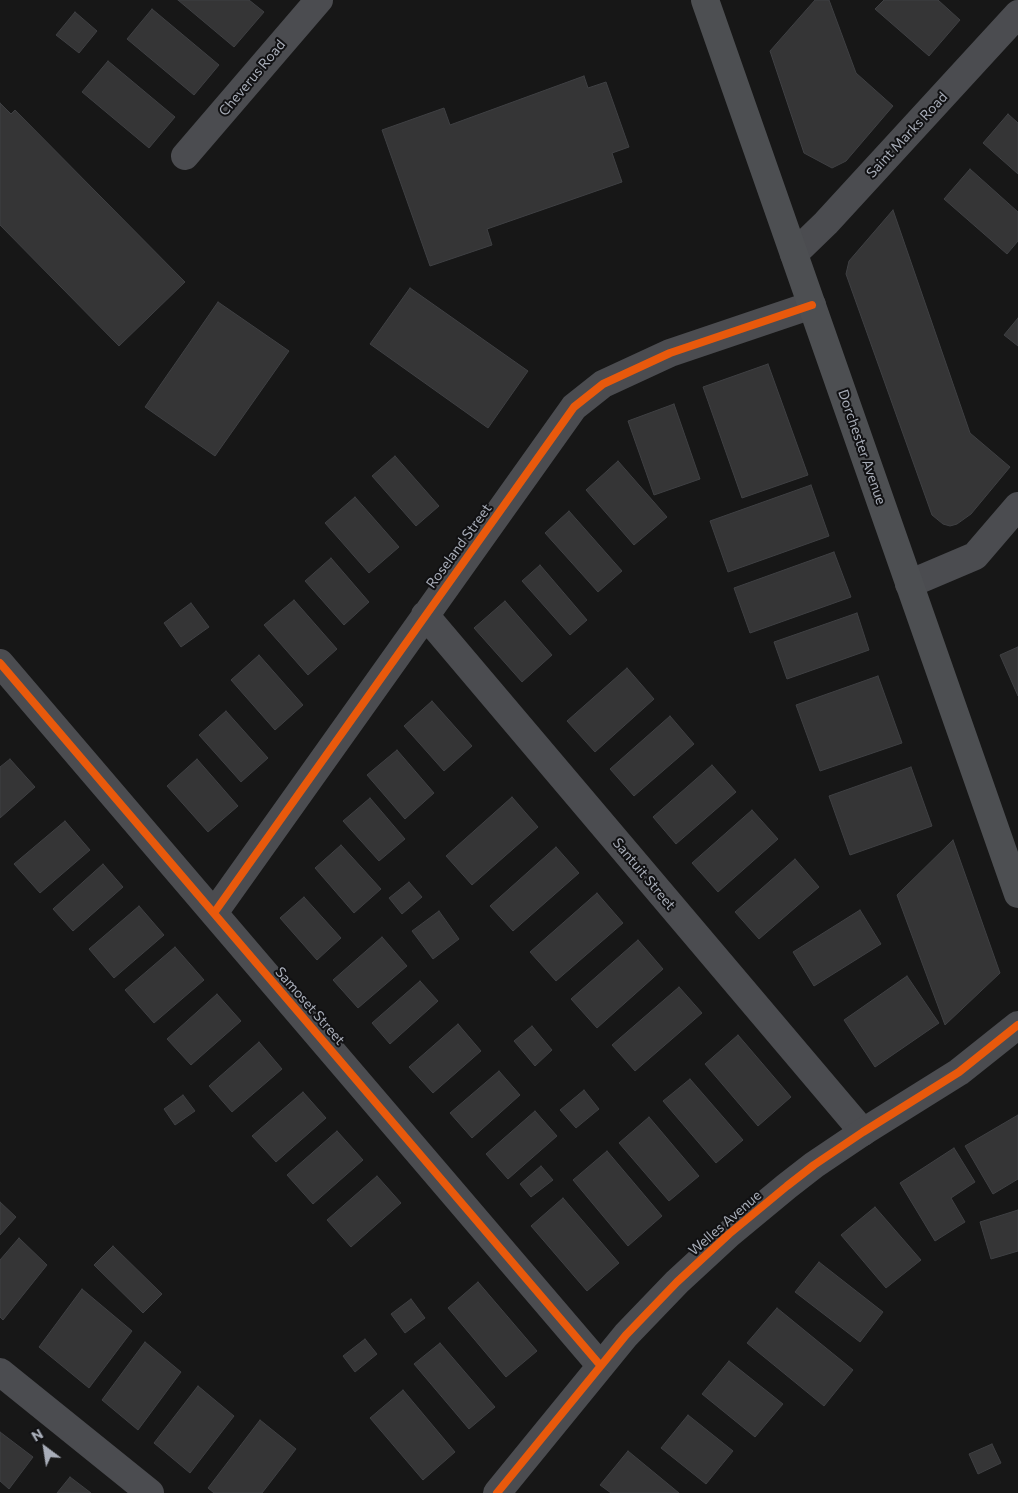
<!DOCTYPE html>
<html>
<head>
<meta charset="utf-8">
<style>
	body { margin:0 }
	#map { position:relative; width:1018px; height:1493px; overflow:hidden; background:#171717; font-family:Commissioner,sans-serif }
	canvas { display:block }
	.north { position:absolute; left:20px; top:1423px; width:50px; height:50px; -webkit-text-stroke:4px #111113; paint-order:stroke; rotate:329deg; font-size:14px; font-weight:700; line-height:20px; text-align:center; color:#a8adb8 }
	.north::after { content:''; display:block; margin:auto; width:18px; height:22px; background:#a8adb8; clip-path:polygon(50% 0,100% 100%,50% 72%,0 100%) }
</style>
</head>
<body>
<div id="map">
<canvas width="1018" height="1493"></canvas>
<div class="north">N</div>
</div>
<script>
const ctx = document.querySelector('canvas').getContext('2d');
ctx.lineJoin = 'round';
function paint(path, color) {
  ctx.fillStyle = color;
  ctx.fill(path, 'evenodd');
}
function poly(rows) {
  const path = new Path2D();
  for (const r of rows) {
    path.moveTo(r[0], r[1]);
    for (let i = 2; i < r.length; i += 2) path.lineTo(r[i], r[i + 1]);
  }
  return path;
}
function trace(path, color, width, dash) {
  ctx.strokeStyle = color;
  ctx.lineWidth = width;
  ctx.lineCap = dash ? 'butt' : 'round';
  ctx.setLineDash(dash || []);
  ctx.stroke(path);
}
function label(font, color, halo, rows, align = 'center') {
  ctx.font = font + ' Commissioner,sans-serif';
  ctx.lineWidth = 4;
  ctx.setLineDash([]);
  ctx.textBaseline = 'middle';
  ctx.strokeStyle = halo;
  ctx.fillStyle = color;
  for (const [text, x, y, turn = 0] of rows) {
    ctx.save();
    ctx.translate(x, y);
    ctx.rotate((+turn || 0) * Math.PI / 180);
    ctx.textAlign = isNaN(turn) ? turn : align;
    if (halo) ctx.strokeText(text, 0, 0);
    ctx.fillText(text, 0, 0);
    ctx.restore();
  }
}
const building = poly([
	[178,0,249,0,264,12,234,47,178,0],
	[815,0,829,0,856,73,893,106,846,161,832,168,804,153,770,51,815,0],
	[884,0,938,0,960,20,929,56,875,9,884,0],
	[152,9,219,65,194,95,127,39,152,9],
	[75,12,97,31,79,53,56,35,75,12],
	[108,61,175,117,149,148,82,92,108,61],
	[584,76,588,88,606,82,629,147,612,153,622,182,487,229,492,245,430,266,382,130,444,108,450,125,584,76],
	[0,103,11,114,15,110,185,282,119,346,0,225,0,103],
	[1008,114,1018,123,1018,174,983,143,1008,114],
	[970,169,1018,212,1018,241,1007,254,944,199,970,169],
	[893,210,970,433,1010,467,971,514,957,524,950,526,943,524,932,515,846,274,849,261,893,210],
	[410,288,528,371,488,428,370,344,410,288],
	[218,302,289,351,215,456,145,407,218,302],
	[1018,318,1018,346,1004,335,1018,318],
	[768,364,808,475,742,498,703,387,768,364],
	[674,404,700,479,654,495,628,421,674,404],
	[395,456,439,506,416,526,372,476,395,456],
	[618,461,667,517,634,545,586,490,618,461],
	[811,485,829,536,728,572,710,521,811,485],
	[355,497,399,547,369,573,325,523,355,497],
	[569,511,622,571,598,592,545,533,569,511],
	[834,552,851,597,750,633,734,588,834,552],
	[331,558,369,602,344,625,305,581,331,558],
	[540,565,587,620,570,635,522,581,540,565],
	[294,600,337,649,308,675,264,625,294,600],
	[505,601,552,655,522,682,474,628,505,601],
	[191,603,209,627,181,647,164,623,191,603],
	[857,613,869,650,787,679,774,642,857,613],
	[1018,647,1018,696,1000,655,1018,647],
	[259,655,303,705,275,730,231,680,259,655],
	[627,668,654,699,595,752,567,721,627,668],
	[878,676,902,743,820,771,796,705,878,676],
	[432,701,472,746,444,771,404,726,432,701],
	[226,711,268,758,241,782,199,735,226,711],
	[670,716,694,744,634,796,610,769,670,716],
	[397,750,434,793,405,819,367,775,397,750],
	[10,759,35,787,0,818,0,767,10,759],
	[197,759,238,806,208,832,167,786,197,759],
	[712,765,736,792,676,844,653,817,712,765],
	[911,767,932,826,850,855,829,796,911,767],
	[512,797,538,827,472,885,446,856,512,797],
	[370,798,405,839,379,861,343,821,370,798],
	[752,810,778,839,718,892,692,863,752,810],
	[65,821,90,850,40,893,14,864,65,821],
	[953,840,1000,973,945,1025,897,895,953,840],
	[341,845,381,889,354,913,315,868,341,845],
	[556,847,579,873,513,931,490,906,556,847],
	[795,859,819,887,759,939,735,912,795,859],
	[103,864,123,887,73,931,53,909,103,864],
	[409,882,422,897,402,914,389,898,409,882],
	[597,893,623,923,556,981,530,952,597,893],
	[304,897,341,938,317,960,280,918,304,897],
	[139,906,164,935,114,978,89,949,139,906],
	[860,910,881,944,814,986,793,952,860,910],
	[439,911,459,939,433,959,412,931,439,911],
	[382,937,407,966,358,1008,333,980,382,937],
	[638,940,663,969,597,1028,571,999,638,940],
	[175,947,204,980,154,1023,125,990,175,947],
	[907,976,939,1023,875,1067,844,1020,907,976],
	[420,981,438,1001,390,1044,372,1023,420,981],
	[679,987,702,1013,635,1071,612,1045,679,987],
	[217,994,241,1021,191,1065,167,1039,217,994],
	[458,1024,481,1051,433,1093,409,1067,458,1024],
	[532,1026,552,1050,535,1066,514,1041,532,1026],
	[738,1035,791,1097,758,1126,705,1064,738,1035],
	[259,1042,282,1069,232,1112,209,1086,259,1042],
	[499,1071,520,1095,472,1138,450,1113,499,1071],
	[690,1079,743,1140,716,1163,663,1101,690,1079],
	[584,1090,599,1109,576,1128,560,1110,584,1090],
	[303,1092,326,1118,276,1162,252,1136,303,1092],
	[183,1095,195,1111,175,1125,164,1109,183,1095],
	[535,1111,557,1136,508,1179,486,1154,535,1111],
	[1018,1115,1018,1179,993,1194,965,1146,1018,1115],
	[649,1117,699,1176,669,1201,619,1143,649,1117],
	[337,1131,363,1160,313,1204,287,1175,337,1131],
	[954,1148,975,1182,951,1198,965,1222,935,1241,900,1183,954,1148],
	[607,1151,662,1216,628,1246,573,1180,607,1151],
	[541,1166,553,1180,531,1197,520,1184,541,1166],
	[377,1176,401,1203,351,1247,327,1220,377,1176],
	[563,1198,619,1263,587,1291,531,1226,563,1198],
	[0,1202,16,1217,0,1235,0,1202],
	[875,1207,921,1260,886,1288,841,1235,875,1207],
	[1018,1210,1018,1251,991,1259,980,1222,1018,1210],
	[19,1238,47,1265,3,1320,0,1317,0,1260,19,1238],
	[113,1246,162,1294,143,1313,94,1265,113,1246],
	[819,1262,883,1312,860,1342,795,1292,819,1262],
	[478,1282,537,1351,506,1377,448,1308,478,1282],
	[82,1289,132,1331,89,1388,39,1347,82,1289],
	[411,1299,425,1318,405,1333,391,1314,411,1299],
	[777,1308,853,1370,824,1406,747,1343,777,1308],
	[365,1339,377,1354,355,1372,343,1356,365,1339],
	[145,1342,181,1372,138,1430,102,1400,145,1342],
	[440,1343,495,1407,469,1429,414,1364,440,1343],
	[729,1361,783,1404,755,1437,702,1394,729,1361],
	[198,1386,234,1416,190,1473,154,1443,198,1386],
	[403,1390,455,1452,423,1480,370,1418,403,1390],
	[688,1415,733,1451,706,1484,661,1448,688,1415],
	[260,1420,296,1449,262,1493,214,1493,208,1488,260,1420],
	[0,1432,33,1457,9,1489,0,1481,0,1432],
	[992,1444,1001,1463,978,1474,969,1454,992,1444],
	[628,1451,679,1493,611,1493,600,1485,628,1451],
	[70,1477,91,1493,57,1493,70,1477]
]);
const minor = poly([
	[185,156,319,0],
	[794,254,826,223,1018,14],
	[909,584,975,556,1018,506],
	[425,615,863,1132],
	[0,663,600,1365],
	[214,913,574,407,603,384,670,353,812,305],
	[0,1372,150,1493]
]);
const tertiary = poly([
	[497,1493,626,1335,677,1282,729,1234,787,1186,814,1165,863,1132,959,1072,1018,1025]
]);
const primary = poly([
	[705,0,1018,894]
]);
const cycleway = poly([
	[0,663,600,1365],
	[214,913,574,407,603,384,670,353,812,305],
	[497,1493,626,1335,677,1282,729,1234,787,1186,814,1165,863,1132,959,1072,1018,1025]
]);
const streetNames = [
	["Cheverus Road",252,78,-50],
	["Saint Marks Road",907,135,-47],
	["Dorchester Avenue",862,447,71],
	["Roseland Street",459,546,-54],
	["Santuit Street",644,874,50],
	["Samoset Street",310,1006,49],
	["Welles Avenue",725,1223,-41]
];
paint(building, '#353536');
trace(building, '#3f4043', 1);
trace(minor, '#4b4c50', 28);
trace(tertiary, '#4b4c50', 28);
trace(primary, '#4d4f52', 28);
trace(cycleway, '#e8590c', 8);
label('14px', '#a8adb8', '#111113', streetNames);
</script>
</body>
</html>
